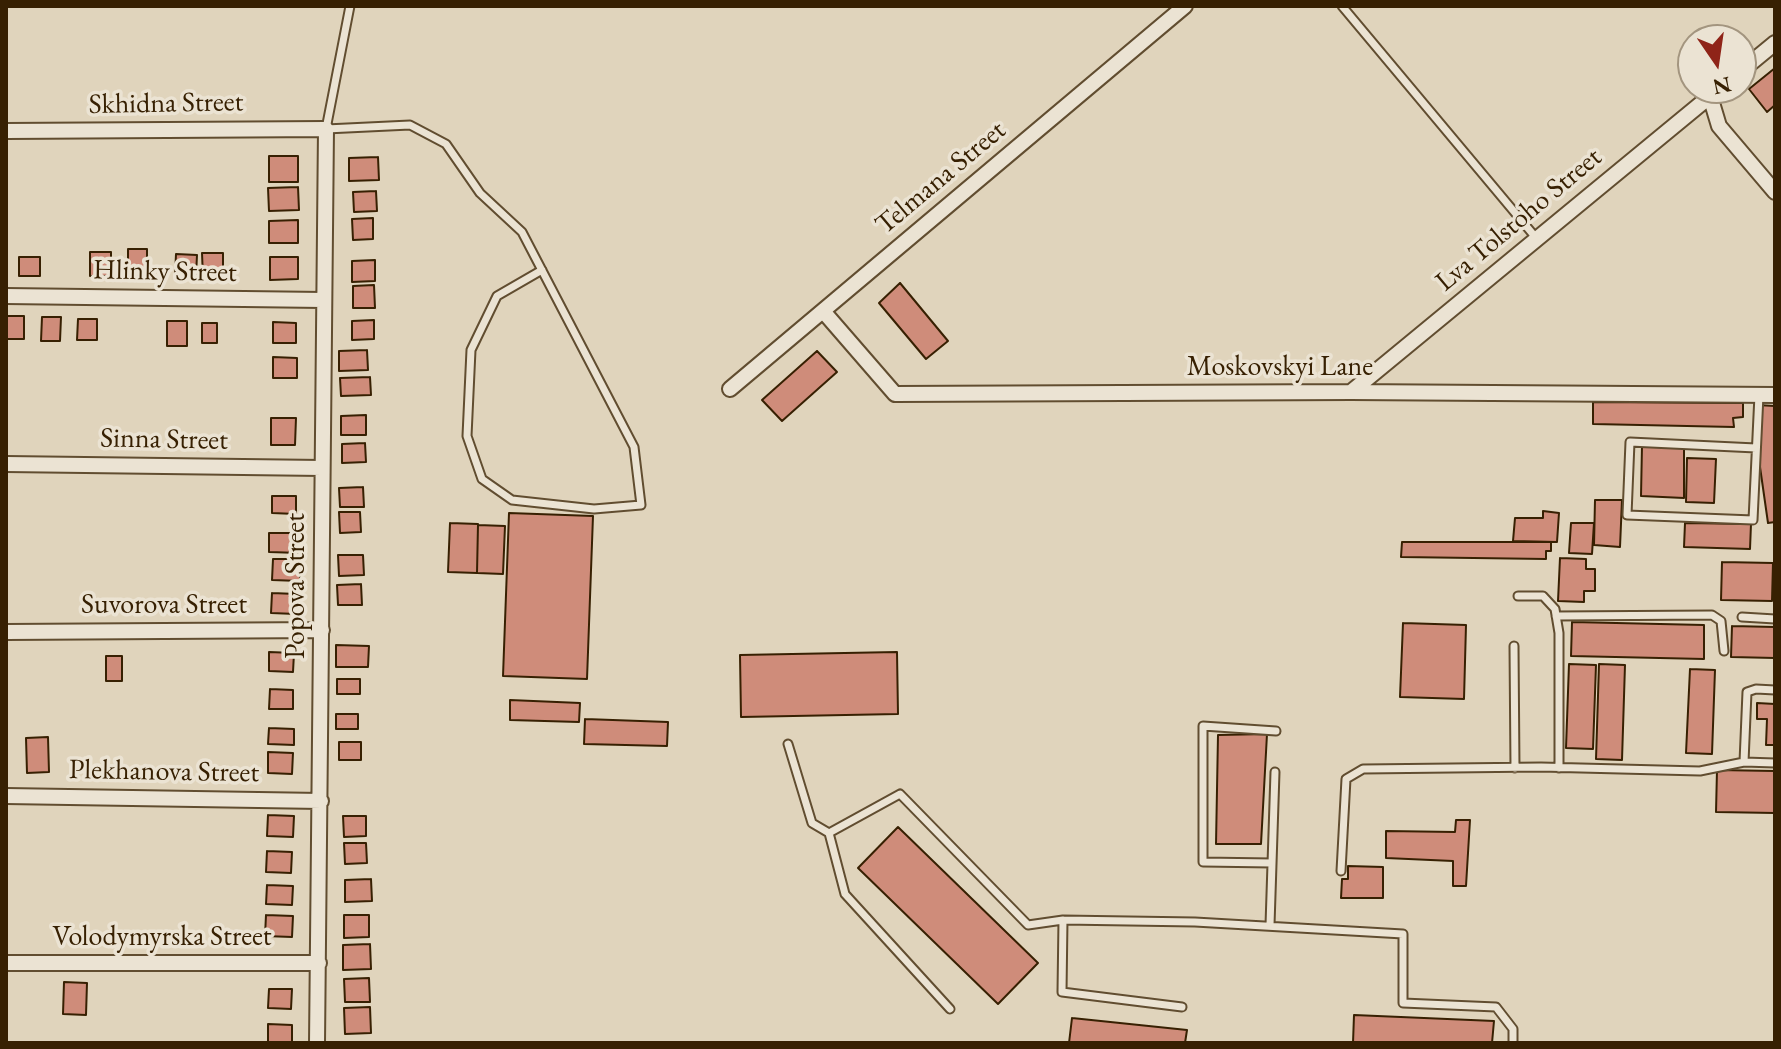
<!DOCTYPE html>
<html>
<head>
<meta charset="utf-8">
<style>
	body { margin:0 }
	#map { position:relative; width:1781px; height:1049px; overflow:hidden; background:#e0d4bc; font-family:"EB Garamond",serif }
	canvas { display:block }
	.frame { position:absolute; inset:0; border:8px solid #372002; pointer-events:none }
	.north { position:absolute; left:1677px; top:24px; width:80px; height:80px; box-sizing:border-box; background:#ebe3d3; border:2px solid #a3957f; border-radius:50%; rotate:167deg; font-size:22px; font-weight:700; line-height:32px; text-align:center; color:#372002 }
	.north::after { content:''; display:block; margin:auto; width:28px; height:36px; background:#8f2418; clip-path:polygon(50% 0,100% 100%,50% 72%,0 100%) }
</style>
</head>
<body>
<div id="map">
<canvas width="1781" height="1049"></canvas>
<div class="frame"></div>
<div class="north">N</div>
</div>
<script>
const ctx = document.querySelector('canvas').getContext('2d');
ctx.lineJoin = 'round';
function paint(path, color) {
  ctx.fillStyle = color;
  ctx.fill(path, 'evenodd');
}
function poly(rows) {
  const path = new Path2D();
  for (const r of rows) {
    path.moveTo(r[0], r[1]);
    for (let i = 2; i < r.length; i += 2) path.lineTo(r[i], r[i + 1]);
  }
  return path;
}
function trace(path, color, width, dash) {
  ctx.strokeStyle = color;
  ctx.lineWidth = width;
  ctx.lineCap = dash ? 'butt' : 'round';
  ctx.setLineDash(dash || []);
  ctx.stroke(path);
}
function label(font, color, halo, rows, align = 'center') {
  ctx.font = font + ' "EB Garamond",serif';
  ctx.lineWidth = 7;
  ctx.setLineDash([]);
  ctx.textBaseline = 'middle';
  ctx.strokeStyle = halo;
  ctx.fillStyle = color;
  for (const [text, x, y, turn = 0] of rows) {
    ctx.save();
    ctx.translate(x, y);
    ctx.rotate((+turn || 0) * Math.PI / 180);
    ctx.textAlign = isNaN(turn) ? turn : align;
    if (halo) ctx.strokeText(text, 0, 0);
    ctx.fillText(text, 0, 0);
    ctx.restore();
  }
}
const building = poly([
	[1775,68,1775,105,1767,112,1749,89,1775,68],
	[269,156,298,156,298,182,269,182,269,156],
	[378,157,379,180,349,181,349,158,378,157],
	[298,187,299,210,269,211,268,188,298,187],
	[376,191,377,211,354,212,353,192,376,191],
	[373,218,373,239,353,240,352,219,373,218],
	[298,220,298,243,269,243,269,221,298,220],
	[128,249,147,249,147,277,128,277,128,249],
	[90,252,111,252,111,276,90,276,90,252],
	[202,253,223,253,223,278,203,278,202,253],
	[176,254,197,255,196,276,175,276,176,254],
	[19,257,40,257,40,276,19,276,19,257],
	[270,257,298,257,298,279,270,280,270,257],
	[375,260,375,281,352,282,352,261,375,260],
	[900,283,948,341,926,359,879,303,900,283],
	[374,285,375,308,353,308,353,286,374,285],
	[6,316,24,316,24,339,6,339,6,316],
	[42,317,61,317,60,341,41,341,42,317],
	[78,319,97,319,97,340,77,340,78,319],
	[374,320,374,339,352,340,352,321,374,320],
	[167,321,187,321,187,346,167,346,167,321],
	[273,322,296,323,296,343,273,343,273,322],
	[202,323,217,323,217,343,202,343,202,323],
	[367,350,368,370,339,371,339,351,367,350],
	[817,351,837,372,782,421,762,400,817,351],
	[273,357,297,358,297,378,273,378,273,357],
	[370,377,371,395,341,396,340,378,370,377],
	[1593,402,1743,403,1743,417,1733,418,1734,427,1593,424,1593,402],
	[1757,405,1775,406,1775,522,1768,523,1755,432,1757,405],
	[366,415,366,435,341,435,341,416,366,415],
	[271,418,296,418,295,445,271,445,271,418],
	[365,443,366,462,342,463,342,444,365,443],
	[1642,445,1684,445,1684,498,1641,496,1642,445],
	[1687,458,1716,459,1714,503,1686,502,1687,458],
	[363,487,364,507,340,507,339,488,363,487],
	[272,496,296,496,296,514,272,513,272,496],
	[1595,500,1622,500,1620,547,1594,545,1595,500],
	[1543,511,1559,513,1557,542,1513,541,1515,518,1543,518,1543,511],
	[339,512,360,512,361,532,340,533,339,512],
	[509,513,593,516,587,679,503,676,509,513],
	[450,523,478,524,477,573,448,572,450,523],
	[1571,523,1594,523,1592,554,1569,553,1571,523],
	[1685,523,1751,524,1750,549,1684,547,1685,523],
	[478,525,505,526,503,574,477,573,478,525],
	[269,533,300,533,300,553,269,552,269,533],
	[1402,542,1551,542,1551,551,1546,551,1546,559,1401,557,1402,542],
	[338,555,363,555,364,575,339,576,338,555],
	[1560,558,1586,559,1586,569,1595,569,1595,591,1584,591,1584,602,1558,601,1560,558],
	[273,559,300,559,300,581,272,580,273,559],
	[1722,562,1773,563,1772,601,1721,600,1722,562],
	[361,584,362,605,338,605,337,585,361,584],
	[272,593,296,594,296,614,271,613,272,593],
	[1572,622,1704,625,1704,659,1571,656,1572,622],
	[1403,623,1466,625,1464,699,1400,697,1403,623],
	[1732,626,1775,627,1775,658,1731,657,1732,626],
	[336,645,369,646,368,667,336,667,336,645],
	[269,652,294,653,293,672,269,671,269,652],
	[897,652,898,714,741,717,740,655,897,652],
	[106,656,122,656,122,681,106,681,106,656],
	[1569,664,1596,665,1593,749,1566,748,1569,664],
	[1599,664,1625,665,1622,760,1596,759,1599,664],
	[1690,669,1715,670,1712,754,1686,753,1690,669],
	[337,679,360,679,360,694,337,694,337,679],
	[270,689,293,690,293,709,269,709,270,689],
	[510,700,580,703,579,722,510,720,510,700],
	[1757,703,1775,704,1775,745,1766,745,1767,719,1757,719,1757,703],
	[336,714,358,714,358,729,336,729,336,714],
	[585,719,668,722,667,746,584,744,585,719],
	[269,728,294,729,294,745,268,744,269,728],
	[1267,734,1261,844,1216,844,1218,735,1267,734],
	[48,737,49,772,27,773,26,738,48,737],
	[339,742,361,742,361,760,339,760,339,742],
	[268,752,293,753,292,774,268,773,268,752],
	[1717,770,1775,771,1775,813,1716,812,1717,770],
	[268,815,294,816,293,837,267,836,268,815],
	[343,816,366,816,366,836,344,837,343,816],
	[1456,820,1470,820,1466,886,1453,886,1453,861,1386,858,1386,831,1455,832,1456,820],
	[898,827,1038,963,998,1004,858,868,898,827],
	[344,843,366,843,367,863,345,864,344,843],
	[267,851,292,852,291,873,266,872,267,851],
	[1348,866,1383,867,1383,898,1341,898,1342,879,1348,879,1348,866],
	[371,879,372,901,345,902,345,880,371,879],
	[267,885,293,886,292,905,266,904,267,885],
	[266,915,293,916,292,937,265,936,266,915],
	[344,915,369,915,369,937,344,938,344,915],
	[370,944,371,969,343,970,343,945,370,944],
	[369,978,370,1002,345,1002,344,979,369,978],
	[64,982,87,983,86,1015,63,1014,64,982],
	[269,989,292,989,291,1009,268,1008,269,989],
	[370,1007,371,1033,345,1034,344,1008,370,1007],
	[1354,1015,1494,1021,1492,1043,1353,1043,1354,1015],
	[1072,1018,1187,1030,1185,1043,1069,1043,1072,1018],
	[268,1024,292,1025,292,1043,268,1043,268,1024]
]);
const lane = poly([
	[350,6,326,129,410,125,446,144,480,193,522,232,634,447,641,505,594,509,512,500,482,479,467,436,471,350,497,296,542,270],
	[1342,6,1537,239],
	[1756,448,1630,442,1627,515,1753,520,1759,395],
	[1518,596,1543,596,1555,609,1559,633,1559,768],
	[1556,616,1712,615,1721,621,1724,651],
	[1742,617,1775,619],
	[1514,646,1515,768],
	[788,744,812,823,829,833,900,794,1028,925,1063,920],
	[1744,762,1747,692,1756,689,1775,690],
	[829,833,845,894,950,1009],
	[1272,863,1203,862,1203,726,1276,731],
	[1341,871,1346,779,1363,769,1541,767,1700,771,1744,762,1775,763],
	[1270,925,1275,772],
	[1182,1007,1062,992,1063,920,1195,922,1403,934,1403,1003,1496,1007,1513,1029,1513,1043]
]);
const street = poly([
	[1741,71,1775,43],
	[1710,96,1719,126,1775,192],
	[6,131,326,129,317,1043],
	[6,296,323,300],
	[823,311,895,394,1351,392,1775,395],
	[730,389,1185,6],
	[1351,392,1720,88],
	[6,464,322,468],
	[6,632,322,630],
	[6,796,321,801],
	[6,963,319,963]
]);
const streetNames = [
	["Skhidna Street",166,104,-1],
	["Telmana Street",941,178,-40],
	["Lva Tolstoho Street",1519,220,-40],
	["Hlinky Street",165,272,1],
	["Moskovskyi Lane",1280,367],
	["Sinna Street",164,440,1],
	["Popova Street",296,586,-90],
	["Suvorova Street",164,605],
	["Plekhanova Street",164,772,1],
	["Volodymyrska Street",162,937]
];
paint(building, '#cf8c7a');
trace(building, '#372002', 2);
trace(lane, '#614d30', 11);
trace(street, '#614d30', 18);
trace(lane, '#ebe3d3', 7);
trace(street, '#ebe3d3', 14);
label('28px', '#372002', '#ebe3d3', streetNames);
</script>
</body>
</html>
